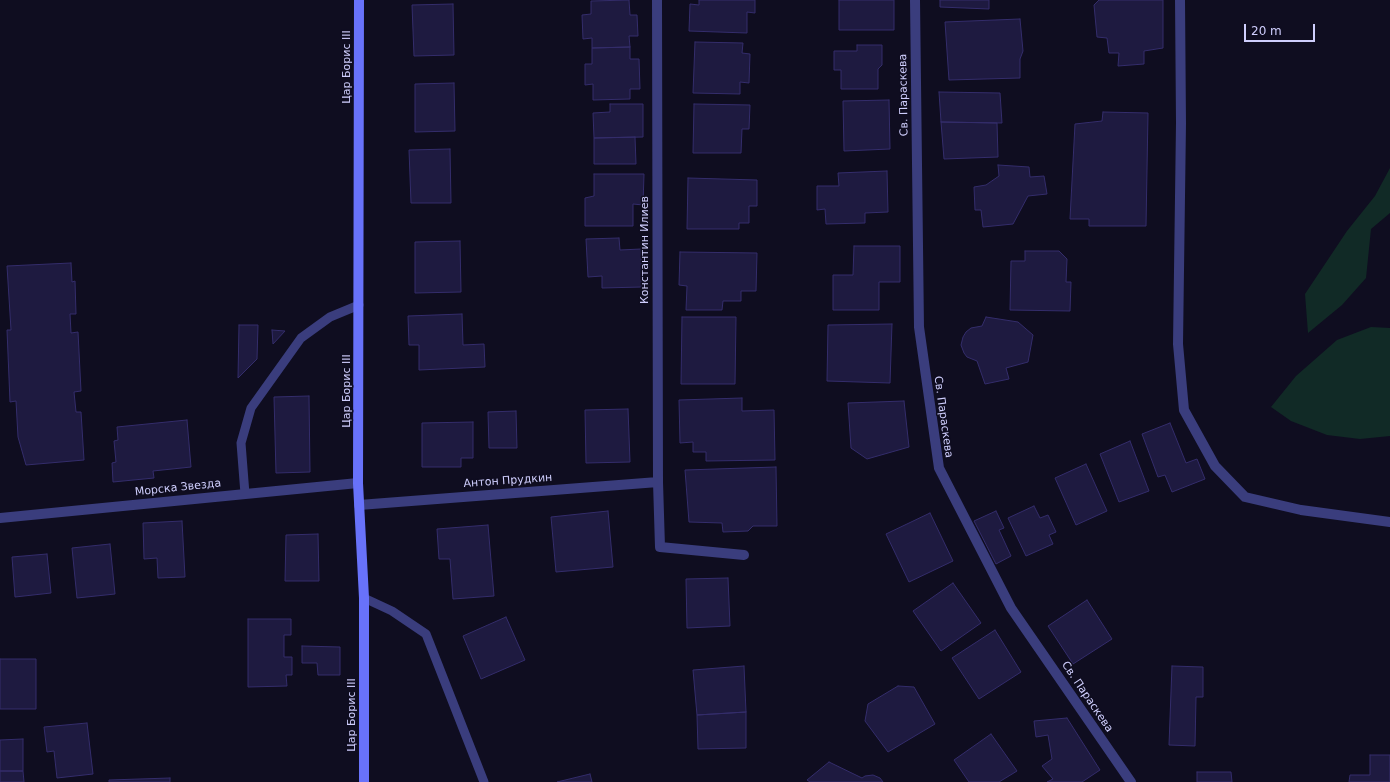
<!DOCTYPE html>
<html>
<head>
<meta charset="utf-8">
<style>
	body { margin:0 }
	#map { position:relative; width:1390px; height:782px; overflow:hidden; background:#0f0d20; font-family:"DejaVu Sans",sans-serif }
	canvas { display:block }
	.scale { position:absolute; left:1244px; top:24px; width:71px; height:18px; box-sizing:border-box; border:2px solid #cfcefd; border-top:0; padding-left:5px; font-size:12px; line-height:14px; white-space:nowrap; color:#cfcefd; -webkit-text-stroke:3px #0f0d20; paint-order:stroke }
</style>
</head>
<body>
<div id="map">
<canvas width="1390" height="782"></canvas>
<div class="scale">20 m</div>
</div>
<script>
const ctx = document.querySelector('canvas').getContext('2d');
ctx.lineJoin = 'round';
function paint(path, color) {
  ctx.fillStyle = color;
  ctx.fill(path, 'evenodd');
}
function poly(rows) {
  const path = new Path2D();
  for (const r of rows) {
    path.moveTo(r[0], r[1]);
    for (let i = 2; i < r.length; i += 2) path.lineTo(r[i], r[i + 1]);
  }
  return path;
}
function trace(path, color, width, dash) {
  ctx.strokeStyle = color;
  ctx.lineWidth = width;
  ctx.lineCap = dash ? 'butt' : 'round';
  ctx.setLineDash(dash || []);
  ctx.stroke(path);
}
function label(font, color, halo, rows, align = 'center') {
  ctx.font = font + ' "DejaVu Sans",sans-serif';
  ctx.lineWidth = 3;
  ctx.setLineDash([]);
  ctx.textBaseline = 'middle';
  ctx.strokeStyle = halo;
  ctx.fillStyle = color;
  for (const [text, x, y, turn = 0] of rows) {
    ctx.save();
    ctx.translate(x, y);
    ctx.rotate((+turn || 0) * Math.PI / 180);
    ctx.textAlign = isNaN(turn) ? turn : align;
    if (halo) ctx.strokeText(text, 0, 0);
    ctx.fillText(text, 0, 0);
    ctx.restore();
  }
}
const green = poly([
	[1390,168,1390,213,1371,229,1366,278,1342,305,1308,333,1305,294,1347,231,1375,196],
	[1371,327,1390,328,1390,436,1360,439,1327,435,1291,421,1271,407,1296,376,1337,340]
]);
const building = poly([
	[629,0,630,15,637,15,638,36,629,36,630,47,592,48,592,38,583,39,582,15,591,14,591,1,629,0],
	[699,0,755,0,755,13,747,12,747,33,689,31,690,4,699,5,699,0],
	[839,0,894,0,894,30,839,30,839,0],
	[940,0,989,0,989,9,940,7,940,0],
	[1099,0,1163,0,1163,48,1144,51,1144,64,1118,66,1119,53,1109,53,1107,38,1097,37,1094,5,1099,0],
	[453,4,454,55,414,56,412,5,453,4],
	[1020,19,1023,51,1020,59,1020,78,949,80,945,22,1020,19],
	[695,42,743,43,742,53,750,54,749,83,740,82,740,94,693,93,695,42],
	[857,45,882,45,882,65,878,69,878,89,841,89,841,70,834,70,834,51,857,51,857,45],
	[630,47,630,59,639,59,640,89,630,89,630,99,593,100,593,84,585,85,585,64,592,64,592,48,630,47],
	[454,83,455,131,415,132,415,84,454,83],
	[939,92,1000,93,1002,123,941,122,939,92],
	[889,100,890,149,844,151,843,101,889,100],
	[610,104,643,104,643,137,594,138,593,113,610,112,610,104],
	[694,104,750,105,749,129,742,129,741,153,693,153,694,104],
	[1103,112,1148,113,1146,226,1089,226,1089,219,1070,219,1075,124,1102,121,1103,112],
	[941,122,997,123,998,157,944,159,941,122],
	[635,137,636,164,594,164,594,138,635,137],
	[450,149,451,203,411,203,409,150,450,149],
	[998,165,1029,167,1030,177,1044,176,1047,194,1028,196,1013,224,983,227,981,210,975,210,974,187,986,185,999,176,998,165],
	[887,171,888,212,865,213,865,223,826,224,825,209,817,210,817,186,839,186,838,173,887,171],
	[594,174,644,174,643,205,633,204,633,226,585,226,585,198,594,196,594,174],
	[688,178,757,180,757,206,749,206,749,223,739,223,739,229,687,229,688,178],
	[619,238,620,250,641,249,642,287,602,288,602,276,588,277,586,239,619,238],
	[460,241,461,292,415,293,415,242,460,241],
	[854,246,900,246,900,282,879,282,879,310,833,310,833,275,853,275,854,246],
	[1025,251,1059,251,1067,259,1066,282,1071,282,1070,311,1010,310,1011,261,1025,261,1025,251],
	[680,252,757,253,756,291,741,291,741,301,723,301,722,310,686,310,687,286,679,285,680,252],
	[71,263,72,282,75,281,76,314,70,314,71,333,78,332,81,391,74,392,76,412,81,412,84,460,26,465,18,437,16,401,10,402,7,330,11,330,7,266,71,263],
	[462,314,463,345,484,344,485,367,419,370,419,345,409,345,408,316,462,314],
	[682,317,736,317,735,384,681,384,682,317],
	[986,317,1018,322,1033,335,1028,362,1006,368,1009,379,985,384,977,361,967,357,964,353,961,345,963,337,966,332,971,328,982,326,986,317],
	[892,324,890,383,827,381,828,325,892,324],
	[239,325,258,325,257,359,238,378,239,325],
	[272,330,285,331,273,344,272,330],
	[309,396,310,472,276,473,274,397,309,396],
	[742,398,742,411,774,410,775,460,706,461,706,452,693,452,693,442,680,443,679,400,742,398],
	[904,401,909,447,867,459,851,448,848,403,904,401],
	[628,409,630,462,586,463,585,410,628,409],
	[516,411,517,448,489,448,488,412,516,411],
	[187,420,191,467,153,471,154,478,113,482,112,463,116,462,114,441,118,440,117,427,187,420],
	[473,422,473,458,461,458,461,467,422,467,422,423,473,422],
	[1170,423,1186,463,1197,459,1205,479,1172,492,1165,475,1158,477,1142,434,1170,423],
	[1130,441,1149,491,1119,502,1100,454,1130,441],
	[1086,464,1107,511,1076,525,1055,478,1086,464],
	[776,467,777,526,753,526,748,531,723,532,722,523,689,522,685,470,776,467],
	[1034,506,1040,518,1048,515,1056,532,1049,535,1053,544,1026,556,1008,518,1034,506],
	[608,511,613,567,556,572,551,517,608,511],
	[996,511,1004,528,999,530,1011,556,996,564,974,521,996,511],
	[930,513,953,561,909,582,886,534,930,513],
	[182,521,185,577,158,578,157,558,144,559,143,523,182,521],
	[488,525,494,596,453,599,450,559,439,559,437,529,488,525],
	[318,534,319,581,285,581,286,535,318,534],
	[110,544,115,594,77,598,72,548,110,544],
	[47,554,51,593,15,597,12,557,47,554],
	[728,578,730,626,687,628,686,579,728,578],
	[953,583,981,623,941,651,913,611,953,583],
	[1087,600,1112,639,1073,664,1048,626,1087,600],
	[506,617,525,660,481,679,463,636,506,617],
	[248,619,291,619,291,635,284,635,284,657,292,657,292,675,286,675,287,686,248,687,248,619],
	[995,630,1021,672,979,699,952,658,995,630],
	[302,646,340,647,340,675,318,675,317,663,302,663,302,646],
	[0,659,36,659,36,709,0,709,0,659],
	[744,666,746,712,697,715,693,670,744,666],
	[1172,666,1203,667,1203,697,1196,697,1195,746,1169,745,1172,666],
	[898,686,914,687,935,724,888,752,865,721,868,704,898,686],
	[746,712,746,748,698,749,697,715,746,712],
	[1067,718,1100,770,1082,782,1047,782,1053,779,1042,766,1052,759,1048,735,1036,737,1034,721,1067,718],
	[87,723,93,774,57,778,54,751,47,752,44,727,87,723],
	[991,734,1017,771,999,782,969,782,954,760,991,734],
	[23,739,23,771,0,771,0,740,23,739],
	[1370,755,1390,755,1390,782,1349,782,1350,775,1370,775,1370,755],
	[829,762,862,778,865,776,873,775,880,778,883,782,810,782,807,780,829,762],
	[0,771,23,771,24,782,0,782,0,771],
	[1197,772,1231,772,1232,782,1197,782,1197,772],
	[590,774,592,782,557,782,590,774],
	[170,778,170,782,109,782,109,780,170,778]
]);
const lane = poly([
	[245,494,241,443,251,408,301,338,330,317,359,305],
	[364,598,392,611,426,634,484,782]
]);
const street = poly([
	[657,0,658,482,660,547,744,555],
	[915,0,919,327,939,468,1011,608,1131,782],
	[1180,0,1181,123,1178,344,1184,410,1215,466,1245,497,1301,510,1390,522],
	[359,505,658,482],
	[0,518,358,483]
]);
const secondary = poly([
	[359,0,358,483,364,598,364,782]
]);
const streetNames = [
	["Цар Борис III",347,67,-90],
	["Св. Параскева",904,95,-91],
	["Константин Илиев",645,250,-90],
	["Цар Борис III",347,391,-90],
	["Св. Параскева",943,417,82],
	["Антон Прудкин",508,481,-4],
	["Морска Звезда",178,488,-6],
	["Св. Параскева",1087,697,56],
	["Цар Борис III",352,715,-90]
];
paint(green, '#112a26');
paint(building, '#1e1a40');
trace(building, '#342d6b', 1);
trace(lane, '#3a3d7d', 9);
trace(street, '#3a3d7d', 10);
trace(secondary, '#6872fa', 10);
label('11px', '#cfcefd', '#0f0d20', streetNames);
</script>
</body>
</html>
